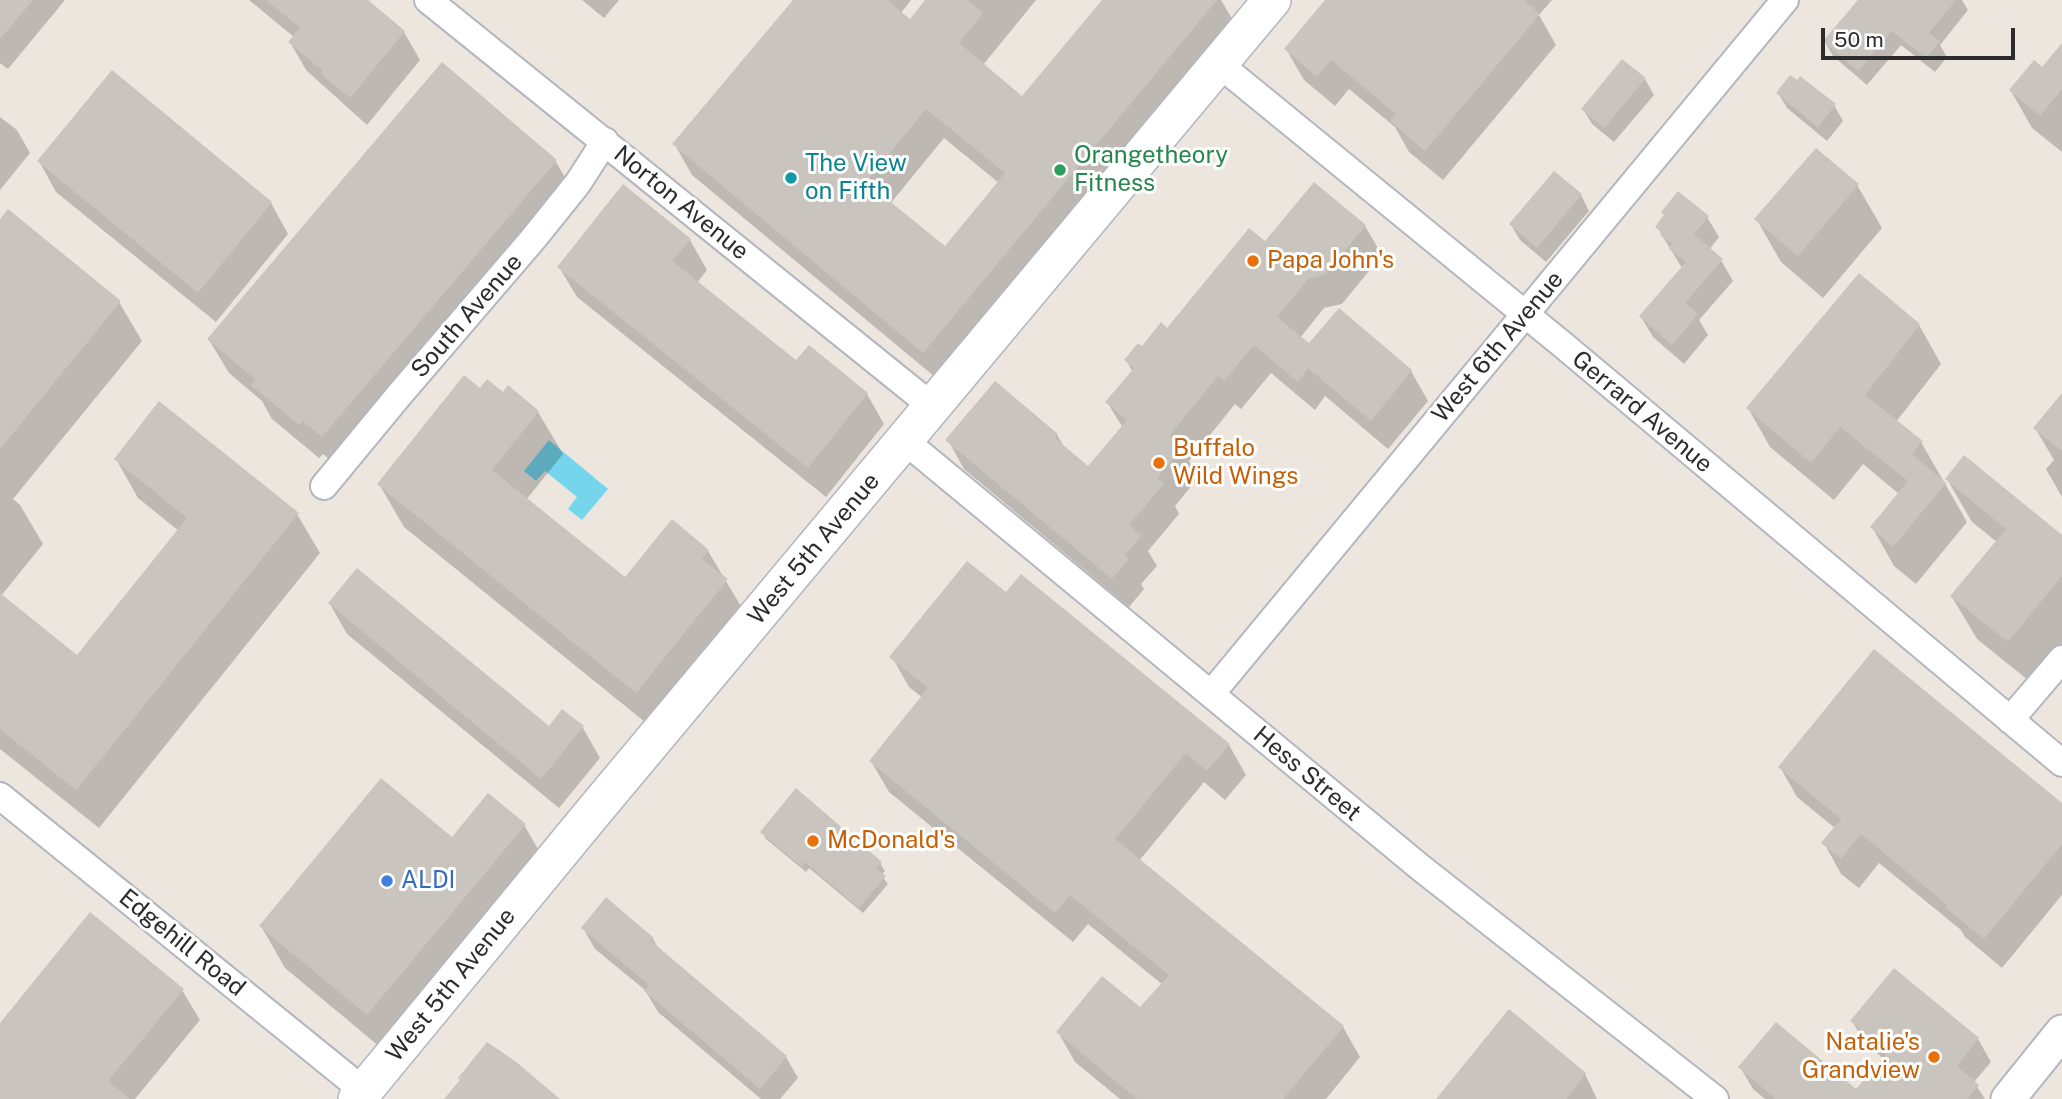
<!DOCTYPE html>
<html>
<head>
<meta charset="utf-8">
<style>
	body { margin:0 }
	#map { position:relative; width:2062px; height:1099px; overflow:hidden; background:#ede6df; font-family:"Public Sans",sans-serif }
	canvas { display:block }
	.scale { position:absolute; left:1821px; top:28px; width:194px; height:32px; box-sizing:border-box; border:4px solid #2c2c2c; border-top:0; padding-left:9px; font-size:21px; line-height:24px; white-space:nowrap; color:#2c2c2c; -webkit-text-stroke:5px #fff; paint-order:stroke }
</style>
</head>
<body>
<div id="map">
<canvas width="2062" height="1099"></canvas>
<div class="scale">50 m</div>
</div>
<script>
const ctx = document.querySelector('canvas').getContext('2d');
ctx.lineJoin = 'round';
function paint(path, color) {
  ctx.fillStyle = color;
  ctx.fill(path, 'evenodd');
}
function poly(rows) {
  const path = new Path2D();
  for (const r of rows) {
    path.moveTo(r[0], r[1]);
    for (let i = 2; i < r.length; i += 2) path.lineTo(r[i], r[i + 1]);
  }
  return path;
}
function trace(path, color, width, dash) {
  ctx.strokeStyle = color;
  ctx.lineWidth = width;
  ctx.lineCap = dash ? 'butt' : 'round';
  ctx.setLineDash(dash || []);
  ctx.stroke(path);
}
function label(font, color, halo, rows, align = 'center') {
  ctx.font = font + ' "Public Sans",sans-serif';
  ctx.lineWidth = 6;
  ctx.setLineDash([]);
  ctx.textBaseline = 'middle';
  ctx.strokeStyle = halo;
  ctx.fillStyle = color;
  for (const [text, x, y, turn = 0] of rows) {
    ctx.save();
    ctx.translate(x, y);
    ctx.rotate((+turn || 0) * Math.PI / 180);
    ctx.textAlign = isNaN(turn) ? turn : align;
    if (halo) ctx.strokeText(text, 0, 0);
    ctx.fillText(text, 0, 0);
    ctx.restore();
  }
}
const water = poly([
	[549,440,608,489,582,520,568,509,577,497,545,471,536,481,524,471]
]);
const shadow = poly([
	[0,0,65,0,8,69,0,63],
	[249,0,365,0,404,32,420,60,367,125,306,70,290,42,294,37],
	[582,0,619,0,604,18],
	[795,0,911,0,900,14,910,22,927,0,1036,0,983,65,1023,98,1104,0,1221,0,1237,27,941,382,692,175,675,145],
	[944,138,999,183,945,249,890,204],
	[1328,0,1552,0,1539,15,1556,45,1443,180,1409,152,1395,127,1349,89,1335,106,1304,80,1286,49],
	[1858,0,1962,0,1968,10,1940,45,1947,57,1935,72,1901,45,1867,85,1833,56,1825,42],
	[2062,46,2062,152,2032,128,2011,91,2042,70],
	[442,64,556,162,575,195,342,470,323,454,319,458,272,419,262,401,229,373,209,340],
	[1645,79,1654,95,1614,142,1592,124,1583,109],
	[1778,93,1834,105,1843,121,1827,141,1787,108],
	[0,117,17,130,30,153,0,190],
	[39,161,271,203,288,234,216,322,56,192],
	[1857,185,1882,228,1823,298,1781,262,1757,220],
	[1581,195,1589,211,1546,262,1520,240,1511,225],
	[1707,217,1719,237,1709,250,1721,260,1733,281,1699,320,1708,335,1684,364,1653,337,1641,317,1682,268,1657,227],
	[0,222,119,302,142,341,13,499,20,505,43,544,1,596,78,657,179,531,138,498,116,459,297,514,320,553,99,828,0,749],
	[1365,226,1382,255,1342,304,1324,308,1300,338,1309,345,1339,311,1411,371,1428,401,1388,449,1325,396,1315,410,1271,373,1241,409,1235,404,1189,461,1198,478,1175,506,1179,514,1148,551,1157,566,1141,584,1144,589,1129,607,964,469,948,440,1057,435,1065,448,1089,468,1123,428,1107,402,1133,372,1126,360,1167,331,1266,243],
	[690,240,707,270,697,283,796,363,867,394,884,424,826,497,577,297,559,267],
	[1859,276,1919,325,1941,364,1896,422,1921,442,1967,522,1916,584,1894,566,1872,527,1899,494,1863,464,1834,500,1770,447,1748,408],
	[503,394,538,412,563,454,526,500,625,580,708,551,751,623,661,735,404,527,379,484],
	[2062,396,2062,497,2046,469,2054,460,2035,428],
	[1947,479,2062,537,2062,648,2033,684,1977,639,1952,597,1997,542,1972,522],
	[1006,595,1229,745,1246,775,1225,800,1204,782,1139,861,1343,1027,1360,1057,1326,1099,1120,1099,1075,1062,1058,1032,1140,1010,1163,985,1088,924,1073,942,889,792,871,761,923,698,909,687,892,657],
	[330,604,549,728,563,711,583,728,600,758,559,808,347,634],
	[1780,767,2062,805,2062,895,2002,968,1965,937,1961,930,1879,863,1859,888,1841,874,1824,843,1836,829,1797,797],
	[524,825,549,868,392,1057,285,968,261,926,453,839],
	[762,832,880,863,885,871,881,875,888,884,863,913,809,868,806,872,766,839],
	[583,928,653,939,660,951,786,1057,798,1078,780,1099,761,1099,658,1012,645,990,595,949],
	[1894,970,1978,1039,1991,1062,1974,1082,1985,1099,1765,1099,1753,1089,1740,1067,1856,1092,1884,1059,1865,1043,1852,1021],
	[182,990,200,1020,135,1099,0,1099,0,1025],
	[1585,1074,1597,1099,1438,1099]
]);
const building = poly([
	[0,0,33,0,0,39],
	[266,0,368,0,405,31,350,98,321,74,323,71,288,42,300,28],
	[793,0,887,0,910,19,925,0,967,0,983,13,959,43,1022,96,1102,0,1217,0,923,353,672,144],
	[926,109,1005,173,945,246,866,182],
	[1325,0,1524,0,1540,14,1425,151,1390,121,1396,114,1331,60,1317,77,1284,49],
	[1858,0,1956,0,1929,33,1940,41,1926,58,1892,31,1858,71,1823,41],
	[2062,43,2062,89,2040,116,2009,90,2034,60,2042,67],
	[1622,59,1646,78,1604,128,1581,109],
	[442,62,557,160,322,437,303,421,299,425,251,385,255,379,207,339],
	[112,70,272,202,198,293,37,161],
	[1790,75,1797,80,1800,76,1836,104,1818,127,1776,93],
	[1816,148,1859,184,1798,256,1754,219],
	[1554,171,1582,194,1537,248,1509,224],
	[1314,182,1366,225,1325,275,1308,279,1277,317,1309,343,1339,308,1412,370,1371,421,1308,368,1298,382,1254,345,1224,381,1218,376,1169,436,1183,447,1157,478,1164,484,1129,525,1141,536,1125,555,1129,559,1112,579,945,440,995,381,1058,434,1055,438,1088,466,1127,420,1105,402,1134,368,1124,360,1138,343,1142,346,1161,322,1167,328,1249,228,1265,241],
	[623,184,691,239,672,261,796,360,809,345,868,393,808,468,557,267],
	[1678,191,1709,216,1694,234,1723,259,1685,303,1698,314,1672,345,1639,316,1686,262,1669,249,1672,244,1661,236,1661,232,1655,227,1664,215,1661,212],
	[8,209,121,301,0,449,0,219],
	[1859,273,1920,324,1865,395,1923,441,1912,454,1946,483,1893,547,1870,527,1908,481,1840,427,1811,463,1746,408],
	[464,375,480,388,487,379,503,392,508,385,539,411,492,470,625,577,672,519,709,550,702,559,728,579,636,693,377,484],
	[2062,393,2062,451,2033,428],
	[159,401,299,513,76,790,0,729,0,593,77,655,187,518,114,459],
	[1964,455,2062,535,2062,576,2008,642,1950,596,2006,529,1945,479],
	[967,561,1006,592,1021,574,1230,744,1207,771,1186,753,1115,839,1344,1026,1283,1099,1137,1099,1056,1032,1102,976,1140,1007,1169,975,1070,895,1055,913,869,761,928,688,889,657],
	[357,568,549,726,562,709,584,726,541,779,328,603],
	[1874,649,2062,803,2062,844,1984,939,1945,907,1947,905,1861,834,1841,859,1821,843,1841,819,1778,767],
	[381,778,452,837,488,793,526,824,367,1015,259,926],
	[796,788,882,862,876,869,886,876,859,908,805,862,801,866,760,832],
	[606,897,654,938,651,941,787,1056,760,1089,644,991,649,985,581,928],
	[90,912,184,989,108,1081,130,1099,0,1099,0,1023],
	[1894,968,1979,1038,1957,1066,1979,1085,1967,1099,1776,1099,1738,1067,1776,1022,1856,1089,1888,1052,1850,1021],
	[1509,1009,1586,1073,1566,1099,1436,1099],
	[487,1042,515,1061,560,1099,444,1099,460,1080,458,1078]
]);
const minor = poly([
	[428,0,933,407],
	[1219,64,1563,345,2062,763],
	[905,441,1421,868,1715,1099],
	[324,486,400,394,533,239,578,183,605,141],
	[1211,694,1785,0],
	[2010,720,2062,659],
	[0,796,364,1091]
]);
const tertiary = poly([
	[2008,1099,2062,1032]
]);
const secondary = poly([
	[357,1099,595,810,1272,0]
]);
const markers = [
	[1060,170,7,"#2e9e5b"],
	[791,178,7,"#0f9aa8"],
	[1253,261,7,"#e8710a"],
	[1159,463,7,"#e8710a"],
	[813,841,7,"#e8710a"],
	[387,881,7,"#3f7fe0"],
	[1934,1057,7,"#e8710a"]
];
const leisureNames = [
	["Orangetheory",1074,156],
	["Fitness",1074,184]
];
const cultureNames = [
	["The View",805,164],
	["on Fifth",805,192]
];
const streetNames = [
	["Norton Avenue",681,203,39],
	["South Avenue",467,316,-49],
	["West 6th Avenue",1498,347,-50],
	["Gerrard Avenue",1642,412,40],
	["West 5th Avenue",814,549,-50],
	["Hess Street",1307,774,40],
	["Edgehill Road",182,943,39],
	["West 5th Avenue",451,985,-51]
];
const foodNames = [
	["Papa John's",1267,261],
	["Buffalo",1173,449],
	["Wild Wings",1173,477],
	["McDonald's",827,841],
	["Natalie's",1920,1043,"right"],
	["Grandview",1920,1071,"right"]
];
const shopNames = [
	["ALDI",401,881]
];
paint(water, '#75d5ec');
paint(shadow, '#0003');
paint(building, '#c9c4bd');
trace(minor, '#b2b6bf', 30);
trace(tertiary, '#b2b6bf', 37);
trace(secondary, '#b2b6bf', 40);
trace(minor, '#fff', 26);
trace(tertiary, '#fff', 33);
trace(secondary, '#fff', 37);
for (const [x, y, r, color] of markers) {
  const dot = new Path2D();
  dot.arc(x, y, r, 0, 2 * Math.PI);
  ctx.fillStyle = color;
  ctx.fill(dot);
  trace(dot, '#fff', 2.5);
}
label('24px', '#27864d', '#fff', leisureNames, 'left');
label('24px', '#0d838f', '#fff', cultureNames, 'left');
label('24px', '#2c2c2c', '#fff', streetNames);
label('24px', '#c56008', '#fff', foodNames, 'left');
label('24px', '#366cbe', '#fff', shopNames, 'left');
</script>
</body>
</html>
